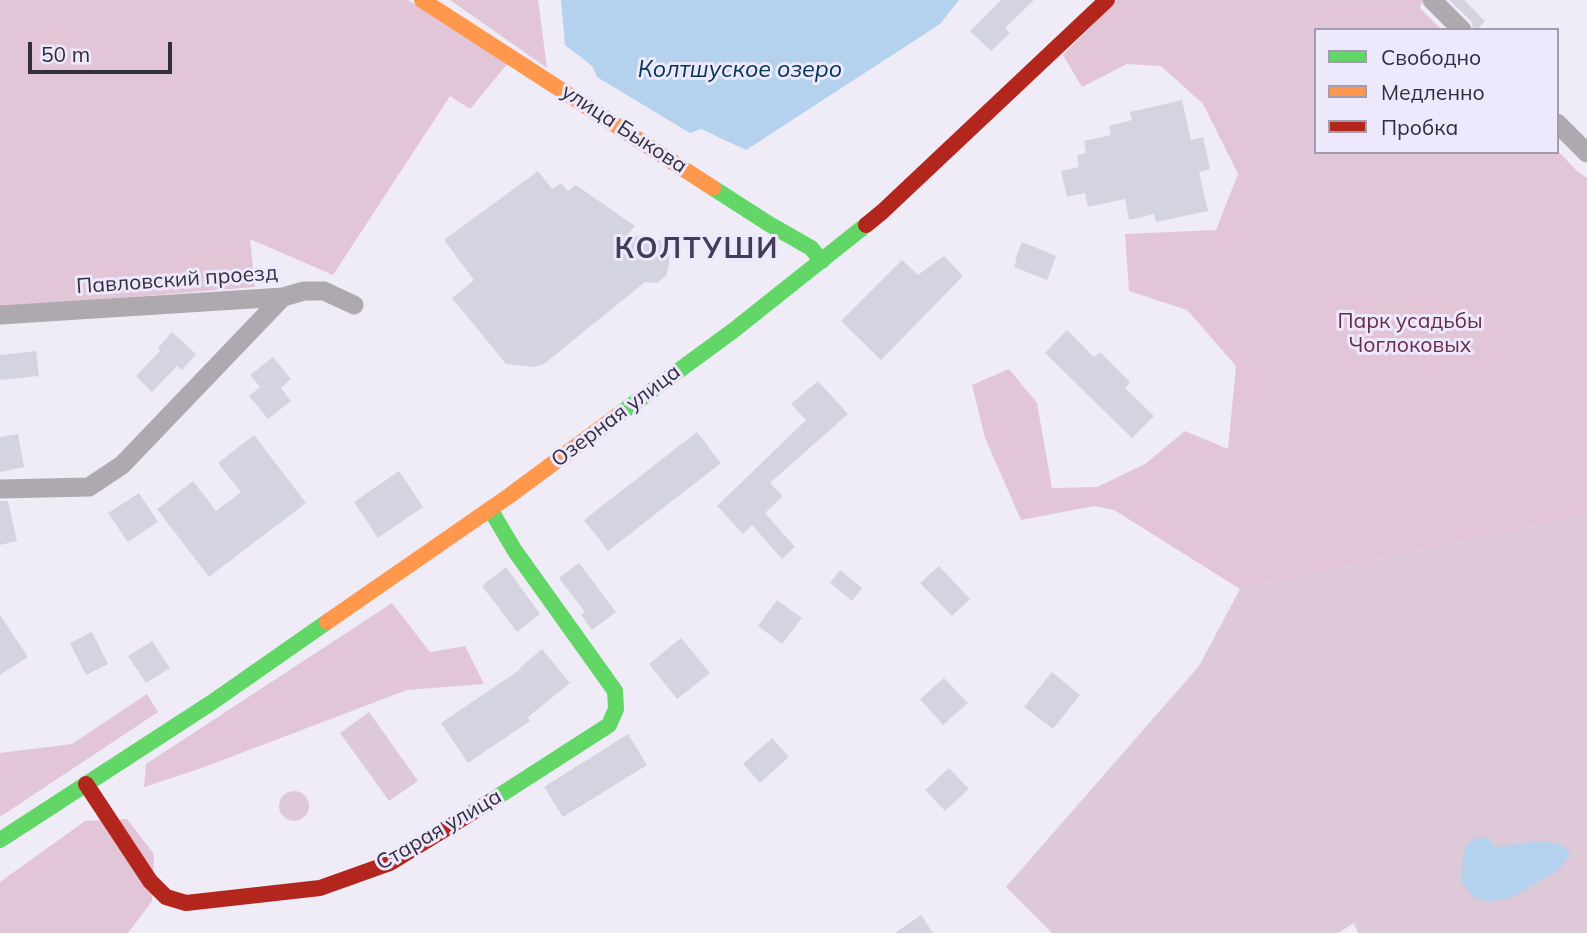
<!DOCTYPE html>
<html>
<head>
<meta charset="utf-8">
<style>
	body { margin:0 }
	#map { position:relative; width:1587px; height:933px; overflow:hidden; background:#efecf7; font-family:Mulish,sans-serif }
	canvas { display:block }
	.legend { position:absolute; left:1314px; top:28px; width:245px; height:126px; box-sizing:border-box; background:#ede8fc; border:2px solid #a29dae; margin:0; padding:9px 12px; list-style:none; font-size:21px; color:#312d3a }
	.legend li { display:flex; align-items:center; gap:14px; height:35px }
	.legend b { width:35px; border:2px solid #a29dae }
	.scale { position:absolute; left:28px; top:42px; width:144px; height:32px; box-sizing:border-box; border:4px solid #312d3a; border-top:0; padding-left:9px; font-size:21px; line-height:24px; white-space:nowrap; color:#312d3a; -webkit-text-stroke:5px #ede8fc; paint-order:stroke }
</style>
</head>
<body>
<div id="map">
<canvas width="1587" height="933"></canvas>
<ul class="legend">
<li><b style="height:9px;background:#63d668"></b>Свободно</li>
<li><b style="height:9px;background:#ff974d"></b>Медленно</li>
<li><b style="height:9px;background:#b3261e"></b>Пробка</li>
</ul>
<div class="scale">50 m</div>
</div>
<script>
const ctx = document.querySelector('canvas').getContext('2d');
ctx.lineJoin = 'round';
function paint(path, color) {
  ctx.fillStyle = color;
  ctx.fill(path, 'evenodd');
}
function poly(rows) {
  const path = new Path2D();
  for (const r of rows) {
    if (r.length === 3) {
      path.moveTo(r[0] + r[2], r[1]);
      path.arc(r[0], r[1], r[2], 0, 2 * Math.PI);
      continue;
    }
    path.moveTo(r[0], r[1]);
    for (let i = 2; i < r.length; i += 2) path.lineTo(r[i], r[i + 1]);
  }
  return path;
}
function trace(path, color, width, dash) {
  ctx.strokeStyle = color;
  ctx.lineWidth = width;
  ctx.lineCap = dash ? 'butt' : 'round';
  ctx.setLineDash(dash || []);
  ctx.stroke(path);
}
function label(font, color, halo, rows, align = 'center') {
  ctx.font = font + ' Mulish,sans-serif';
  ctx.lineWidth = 6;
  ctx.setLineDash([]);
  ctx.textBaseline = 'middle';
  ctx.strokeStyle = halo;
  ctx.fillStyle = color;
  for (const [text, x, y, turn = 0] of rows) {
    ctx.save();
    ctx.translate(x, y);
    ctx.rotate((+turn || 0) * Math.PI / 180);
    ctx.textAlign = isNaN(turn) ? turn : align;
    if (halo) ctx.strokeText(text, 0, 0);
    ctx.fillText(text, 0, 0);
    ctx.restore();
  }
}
const green = poly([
	[1587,515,1587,933,1358,933,1354,923,1338,933,1052,933,1006,887,1199,666,1240,589],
	[369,712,418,781,389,801,340,733],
	[294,806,15]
]);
const forest = poly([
	[0,0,408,0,508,63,470,109,450,96,333,275,250,239,255,287,0,308],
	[450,0,538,0,547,68],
	[1117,0,1423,0,1420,8,1442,30,1316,30,1316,152,1557,152,1557,150,1578,172,1587,178,1587,515,1240,589,1114,510,1094,506,1021,520,985,438,972,385,1009,369,1037,403,1052,488,1097,487,1145,464,1185,431,1228,449,1236,366,1187,310,1129,291,1125,234,1216,230,1238,174,1203,104,1161,66,1127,64,1082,87,1063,55],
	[392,603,430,652,465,646,484,684,407,690,199,769,144,787,146,764],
	[147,694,158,712,0,817,0,753,72,744],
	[127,819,154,854,152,901,128,933,0,933,0,882,85,821]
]);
const water = poly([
	[561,0,959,0,940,24,746,150,701,129,690,133,597,77,592,66,565,45],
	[1485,837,1497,847,1540,841,1560,844,1571,853,1560,869,1514,896,1490,902,1475,898,1462,883,1463,852,1472,839]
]);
const building = poly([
	[1001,0,1034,0,1005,28,1010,33,991,51,970,31],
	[1449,0,1464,0,1485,21,1477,30,1474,30,1471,21],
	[1182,100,1191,140,1203,137,1210,169,1199,172,1208,211,1156,222,1154,214,1129,220,1125,199,1088,207,1085,193,1067,197,1061,171,1079,167,1077,155,1086,153,1084,141,1111,135,1109,126,1132,120,1130,112],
	[538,171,552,189,561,183,568,191,576,185,635,226,628,234,662,241,670,251,669,265,666,276,657,283,645,282,544,364,533,367,506,364,452,298,474,280,444,240],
	[1022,242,1056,256,1047,280,1014,267,1017,260,1015,259],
	[944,256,963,276,881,360,841,321,902,260,918,275],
	[1067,330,1094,357,1100,352,1130,382,1125,388,1154,416,1132,438,1045,353],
	[172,332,196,354,182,370,177,366,152,392,136,376,160,351,158,348],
	[36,351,39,376,0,380,0,355],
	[273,357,291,379,281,388,291,401,268,419,249,396,260,387,250,375],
	[818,381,848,414,770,483,783,496,765,513,795,547,782,559,752,525,743,534,717,506,806,420,791,404],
	[697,432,721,463,608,551,584,520],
	[18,434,24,467,0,472,0,437],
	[254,435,306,503,209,577,157,509,193,481,216,511,241,492,218,463],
	[399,471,423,507,378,538,354,502],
	[139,493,158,522,128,542,108,513],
	[0,501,8,501,17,541,0,545],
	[579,563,616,612,592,630,581,615,585,612,559,578],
	[939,566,970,599,952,616,920,583],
	[506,567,540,614,517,632,482,586],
	[840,570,862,588,852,601,830,583],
	[777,600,802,618,782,644,758,626],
	[0,615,28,657,0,675],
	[92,632,108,664,86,675,70,643],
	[681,638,710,673,677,699,649,664],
	[152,641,170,668,146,683,128,656],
	[542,649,570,683,528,717,530,721,468,763,441,723,521,669,520,668],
	[1052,672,1080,695,1053,729,1024,707],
	[944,678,968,703,943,725,920,699],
	[628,734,647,765,563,817,544,787],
	[772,738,789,757,760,783,743,764],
	[949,768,969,789,945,811,925,790],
	[921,915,933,933,895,933]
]);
const street = poly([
	[1432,0,1462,30],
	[1557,123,1587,153],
	[0,315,283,297,304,291,324,291,354,305],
	[0,489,89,487,122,465,283,297]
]);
const fast = poly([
	[713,188,769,224,811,248,822,261],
	[617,416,734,330,866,225],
	[490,509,515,551,615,691,616,709,609,725,491,801],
	[0,840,211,703,327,622]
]);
const slow = poly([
	[422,0,713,188],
	[327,622,509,496,617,416]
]);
const jam = poly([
	[866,225,882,212,1107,0],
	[86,784,150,881,166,897,186,903,320,888,390,863,491,801]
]);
const streetNames = [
	["улица Быкова",624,129,33],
	["Павловский проезд",177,280,-4],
	["Озерная улица",616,416,-37],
	["Старая улица",439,830,-30]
];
const parkNames = [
	["Парк усадьбы",1410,322],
	["Чоглоковых",1410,346]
];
const waterNames = [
	["Колтшуское озеро",740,70]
];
const districtNames = [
	["КОЛТУШИ",697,250]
];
paint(green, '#ddc9d7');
paint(forest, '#e2c6d8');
paint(water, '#b4d1ed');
paint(building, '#d4d4e0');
trace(street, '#ada9af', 19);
trace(fast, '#63d668', 16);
trace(slow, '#ff974d', 16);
trace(jam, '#b3261e', 16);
label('21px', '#312d3a', '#ede8fc', streetNames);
label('21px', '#692b4c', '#ede8fc', parkNames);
label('italic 23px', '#003557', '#ede8fc', waterNames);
ctx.letterSpacing = '2px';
label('bold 28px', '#433c57', '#ede8fc', districtNames);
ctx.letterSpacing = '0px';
</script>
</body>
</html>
